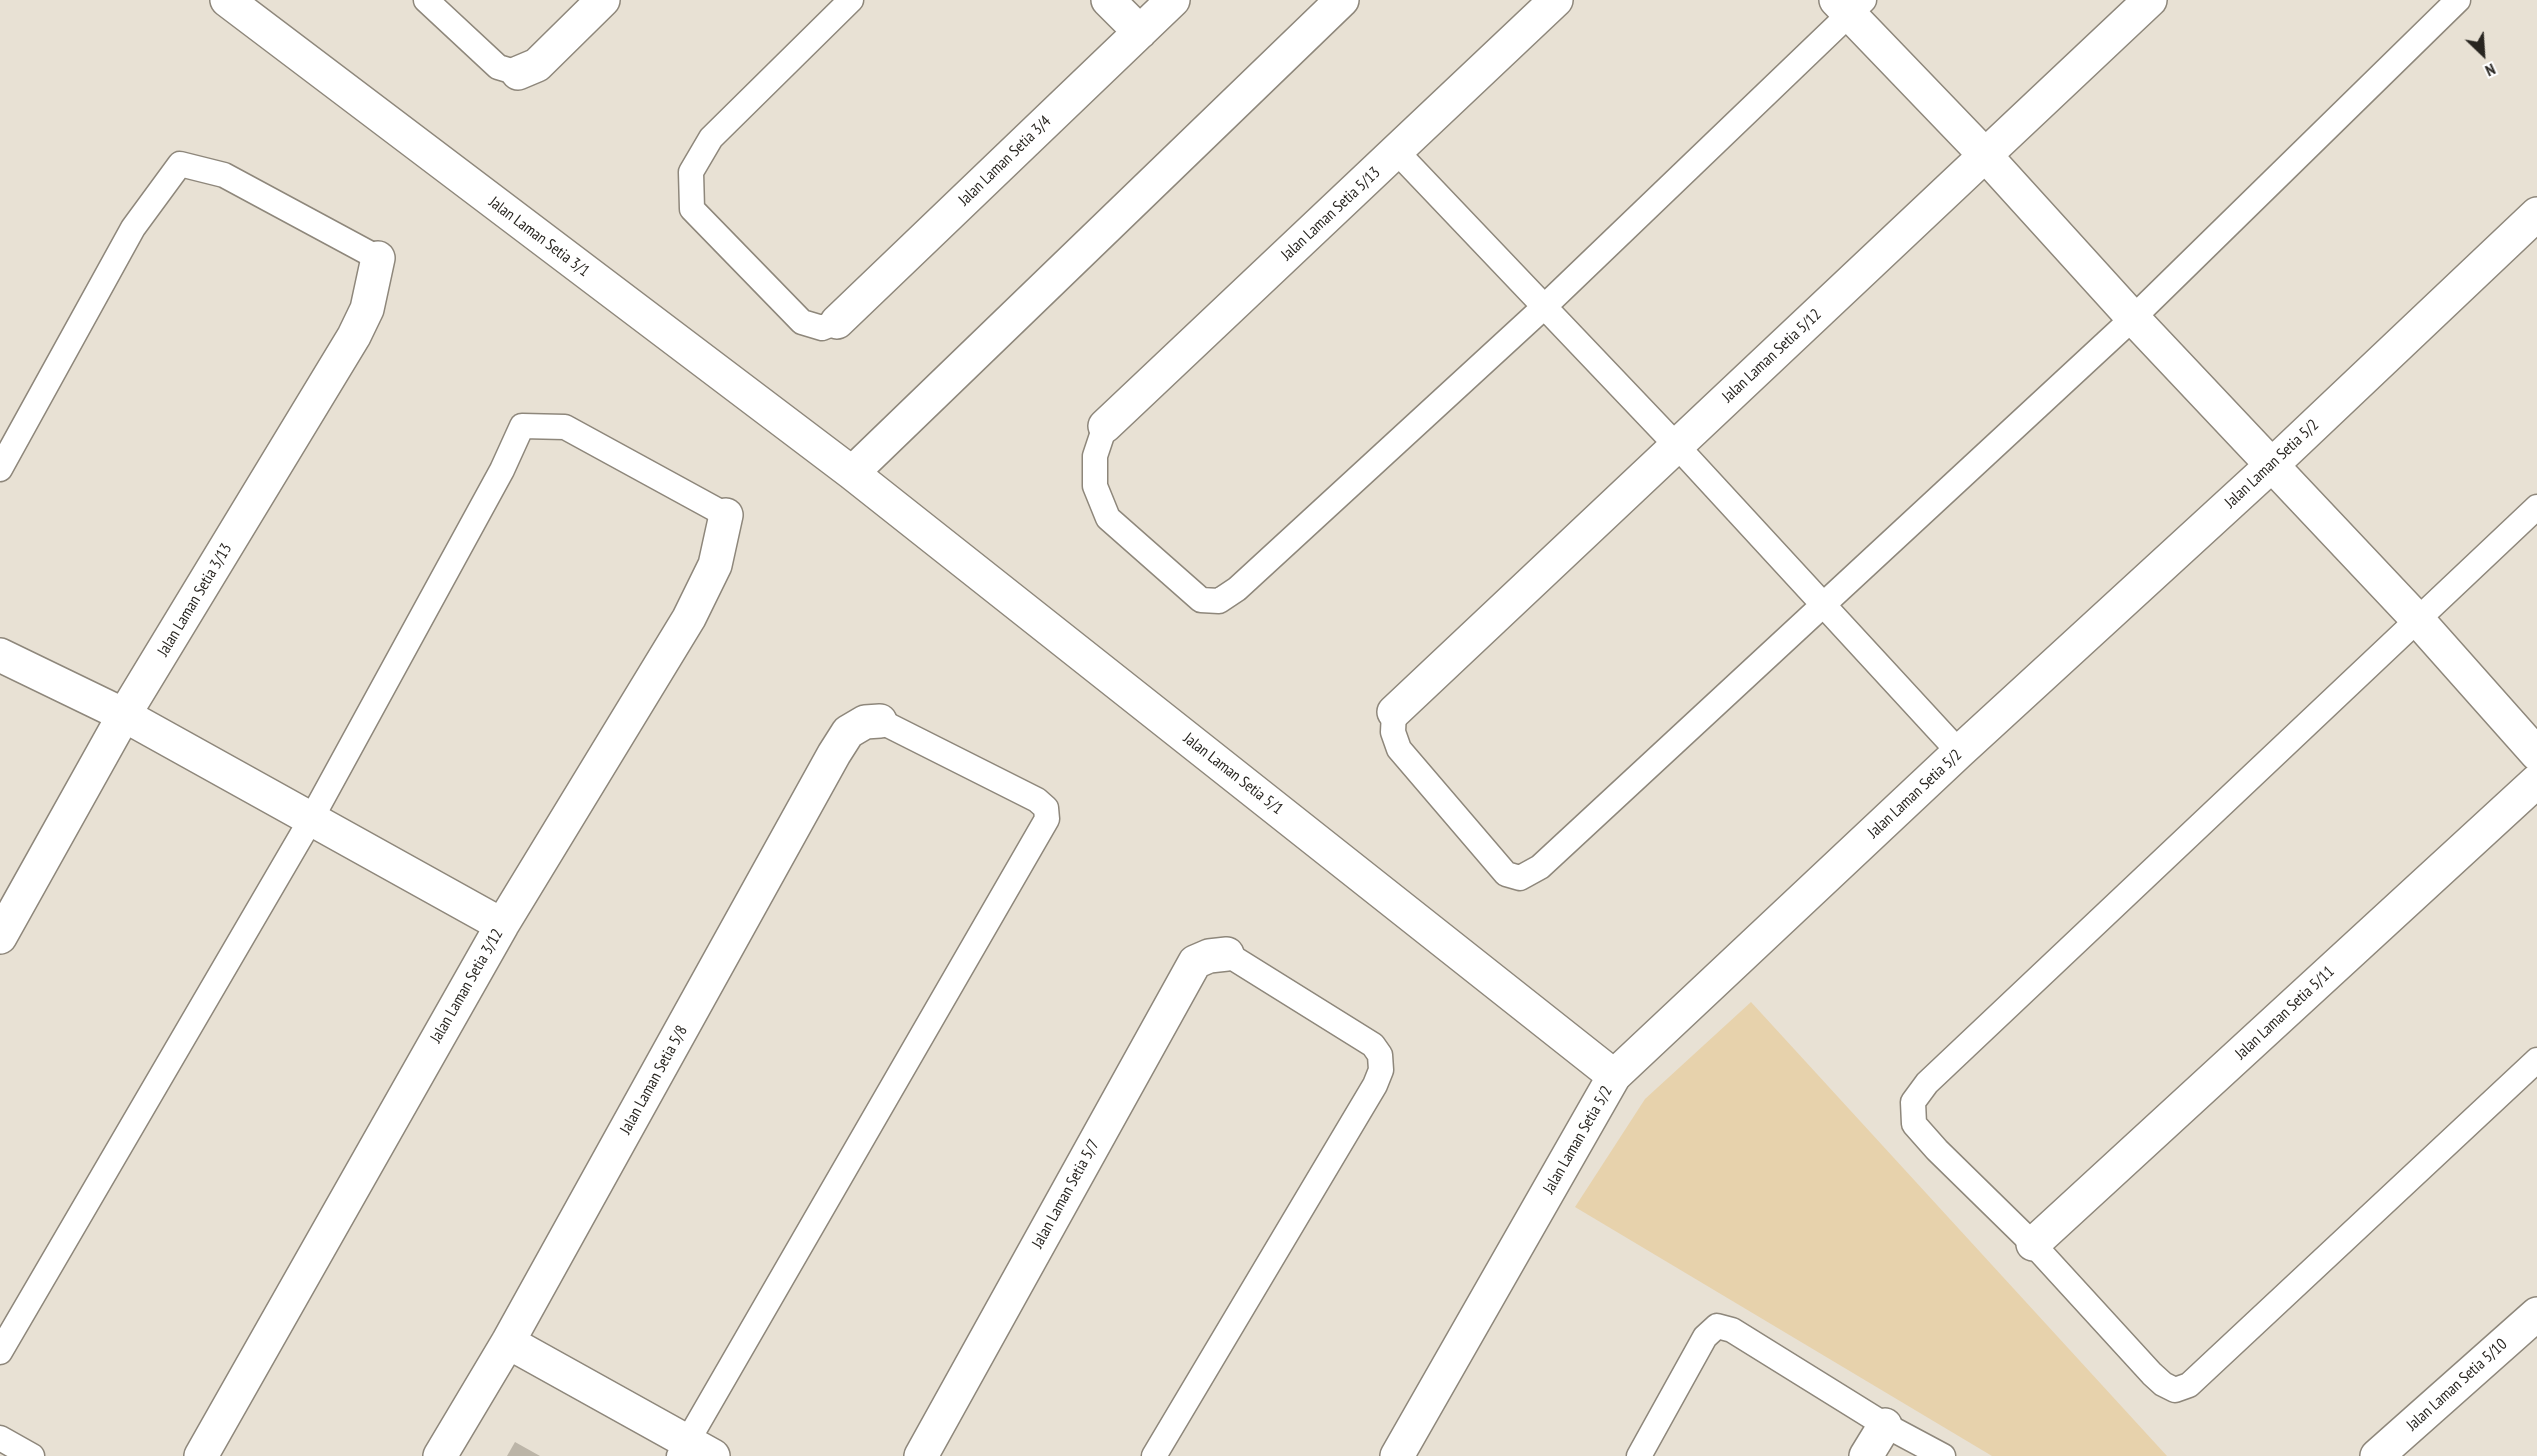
<!DOCTYPE html>
<html>
<head>
<meta charset="utf-8">
<style>
	body { margin:0 }
	#map { position:relative; width:2537px; height:1456px; overflow:hidden; background:#e8e1d4; font-family:"PT Sans Narrow",sans-serif }
	canvas { display:block }
	.north { position:absolute; left:2453px; top:24px; width:60px; height:60px; -webkit-text-stroke:4px #fff; paint-order:stroke; rotate:155deg; font-size:16px; font-weight:700; line-height:24px; text-align:center; color:#282520 }
	.north::after { content:''; display:block; margin:auto; width:21px; height:27px; background:#282520; clip-path:polygon(50% 0,100% 100%,50% 72%,0 100%) }
</style>
</head>
<body>
<div id="map">
<canvas width="2537" height="1456"></canvas>
<div class="north">N</div>
</div>
<script>
const ctx = document.querySelector('canvas').getContext('2d');
ctx.lineJoin = 'round';
function paint(path, color) {
  ctx.fillStyle = color;
  ctx.fill(path, 'evenodd');
}
function poly(rows) {
  const path = new Path2D();
  for (const r of rows) {
    path.moveTo(r[0], r[1]);
    for (let i = 2; i < r.length; i += 2) path.lineTo(r[i], r[i + 1]);
  }
  return path;
}
function trace(path, color, width, dash) {
  ctx.strokeStyle = color;
  ctx.lineWidth = width;
  ctx.lineCap = dash ? 'butt' : 'round';
  ctx.setLineDash(dash || []);
  ctx.stroke(path);
}
function label(font, color, halo, rows, align = 'center') {
  ctx.font = font + ' "PT Sans Narrow",sans-serif';
  ctx.lineWidth = 5;
  ctx.setLineDash([]);
  ctx.textBaseline = 'middle';
  ctx.strokeStyle = halo;
  ctx.fillStyle = color;
  for (const [text, x, y, turn = 0] of rows) {
    ctx.save();
    ctx.translate(x, y);
    ctx.rotate((+turn || 0) * Math.PI / 180);
    ctx.textAlign = isNaN(turn) ? turn : align;
    if (halo) ctx.strokeText(text, 0, 0);
    ctx.fillText(text, 0, 0);
    ctx.restore();
  }
}
const green = poly([
	[1751,1002,2167,1456,1992,1456,1575,1207,1645,1099]
]);
const building = poly([
	[515,1442,540,1456,507,1456]
]);
const service = poly([
	[426,0,498,67,518,73],
	[1397,152,1677,446,1959,752],
	[837,322,822,328,802,322,692,209,691,172,711,138,851,0],
	[1105,426,1095,456,1095,486,1108,518,1201,600,1219,601,1237,589,1544,307,1864,0],
	[0,469,133,228,180,164,224,175,378,258],
	[2537,507,1927,1083,1913,1102,1914,1124,1937,1150,2033,1244,2152,1374,2163,1384,2175,1390,2189,1385,2537,1060],
	[1394,712,1393,732,1399,749,1506,874,1520,878,1540,867,2133,318,2458,0],
	[0,1352,310,821,502,470,522,426,565,427,726,515],
	[0,1438,32,1456],
	[679,1456,1047,819,1046,808,1037,800,880,721],
	[1154,1456,1375,1085,1381,1070,1380,1055,1373,1045,1227,954],
	[1639,1456,1705,1337,1717,1326,1732,1330,1885,1425,1943,1456]
]);
const minor = poly([
	[1108,0,1140,32],
	[1836,0,1985,155,2133,318,2417,619,2537,754],
	[518,73,537,65,603,0],
	[837,322,1173,0],
	[1105,426,1556,0],
	[0,655,124,715,502,925],
	[1394,712,2150,0],
	[0,937,124,715,354,336,367,309,378,258],
	[2033,1244,2537,781],
	[508,1342,713,1456],
	[201,1456,502,925,689,618,715,565,726,515],
	[440,1456,508,1342,834,754,848,732,865,722,880,721],
	[921,1456,1195,962,1209,956,1227,954],
	[1397,1456,1614,1076,1959,752,2272,465,2537,214],
	[1866,1456,1885,1425],
	[2377,1456,2537,1314]
]);
const tertiary = poly([
	[227,0,852,473,1614,1076],
	[852,473,1342,0]
]);
const streetNames = [
	["Jalan Laman Setia 3/4",1005,161,-44],
	["Jalan Laman Setia 5/13",1331,214,-43],
	["Jalan Laman Setia 3/1",539,237,37],
	["Jalan Laman Setia 5/12",1772,356,-43],
	["Jalan Laman Setia 5/2",2272,464,-43],
	["Jalan Laman Setia 3/13",195,600,-59],
	["Jalan Laman Setia 5/1",1233,774,38],
	["Jalan Laman Setia 5/2",1915,794,-43],
	["Jalan Laman Setia 3/12",467,986,-60],
	["Jalan Laman Setia 5/11",2285,1013,-43],
	["Jalan Laman Setia 5/8",654,1080,-61],
	["Jalan Laman Setia 5/2",1578,1140,-60],
	["Jalan Laman Setia 5/7",1066,1194,-61],
	["Jalan Laman Setia 5/10",2457,1385,-42]
];
paint(green, '#e7d2ac');
paint(building, '#bcb5a8');
trace(service, '#8e877b', 27);
trace(minor, '#8e877b', 36);
trace(tertiary, '#8e877b', 36);
trace(service, '#fff', 24);
trace(minor, '#fff', 33);
trace(tertiary, '#fff', 33);
label('16px', '#282520', '#fff', streetNames);
</script>
</body>
</html>
